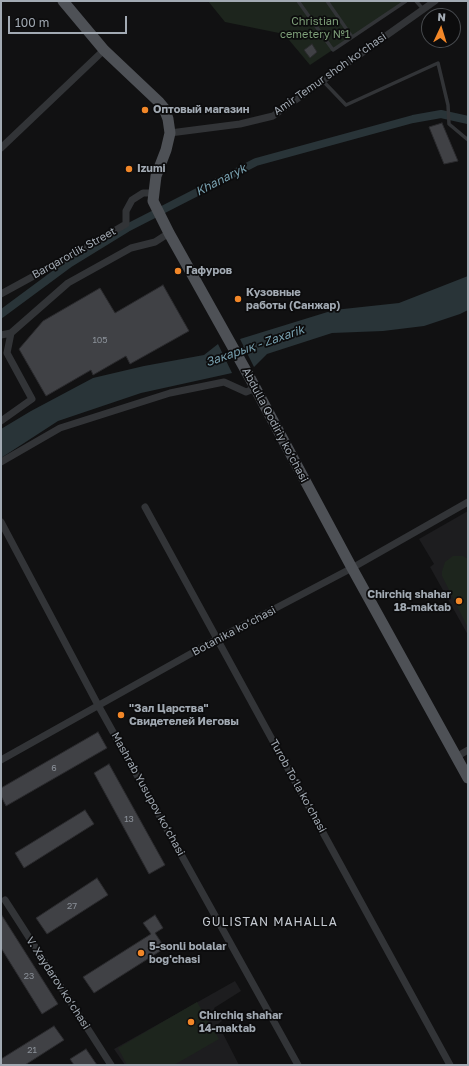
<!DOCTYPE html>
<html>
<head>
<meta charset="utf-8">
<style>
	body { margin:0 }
	#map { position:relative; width:469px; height:1066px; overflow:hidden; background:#111112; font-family:"Golos Text",sans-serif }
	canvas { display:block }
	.frame { position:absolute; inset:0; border:2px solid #a2aab3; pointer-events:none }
	.north { position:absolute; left:421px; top:8px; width:40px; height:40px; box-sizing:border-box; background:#0c0c0d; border:1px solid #484b4f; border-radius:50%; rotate:4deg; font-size:11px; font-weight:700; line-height:16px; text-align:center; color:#a2aab3 }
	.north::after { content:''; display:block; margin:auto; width:14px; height:18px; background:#f28728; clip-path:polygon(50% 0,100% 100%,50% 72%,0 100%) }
	.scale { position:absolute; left:8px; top:16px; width:119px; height:18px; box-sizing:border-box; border:2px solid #a2aab3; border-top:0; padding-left:5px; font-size:12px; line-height:14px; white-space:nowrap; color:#a2aab3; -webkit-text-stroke:3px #0c0c0d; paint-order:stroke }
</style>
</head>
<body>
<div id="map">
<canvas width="469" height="1066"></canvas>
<div class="frame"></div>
<div class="north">N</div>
<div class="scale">100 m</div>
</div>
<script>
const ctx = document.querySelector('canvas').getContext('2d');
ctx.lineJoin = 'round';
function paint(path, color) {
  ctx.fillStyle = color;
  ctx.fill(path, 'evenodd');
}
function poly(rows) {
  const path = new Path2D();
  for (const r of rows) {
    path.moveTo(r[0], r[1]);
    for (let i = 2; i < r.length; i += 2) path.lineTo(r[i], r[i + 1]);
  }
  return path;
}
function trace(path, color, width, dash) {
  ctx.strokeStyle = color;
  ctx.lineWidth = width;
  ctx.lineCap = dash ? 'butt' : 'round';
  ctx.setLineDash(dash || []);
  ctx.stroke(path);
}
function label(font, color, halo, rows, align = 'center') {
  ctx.font = font + ' "Golos Text",sans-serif';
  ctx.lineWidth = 3.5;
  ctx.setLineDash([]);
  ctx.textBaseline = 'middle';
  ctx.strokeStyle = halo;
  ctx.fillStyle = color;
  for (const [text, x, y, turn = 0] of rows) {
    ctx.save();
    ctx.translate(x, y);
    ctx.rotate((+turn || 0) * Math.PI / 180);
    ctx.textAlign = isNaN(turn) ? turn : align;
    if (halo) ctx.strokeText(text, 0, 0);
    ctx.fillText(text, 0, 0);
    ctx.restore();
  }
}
const built = poly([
	[468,511,468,635,430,567,434,564,419,539],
	[235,981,241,991,214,1008,222,1021,218,1024,239,1065,125,1065,114,1049]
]);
const green = poly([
	[208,1,406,1,310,65,284,34,225,22],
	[453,556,463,556,468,559,468,628,442,576,442,571,445,562],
	[197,1002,219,1039,174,1065,127,1065,118,1048]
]);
const water = poly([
	[468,276,468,310,460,314,424,326,383,331,332,333,267,354,254,367,240,339,334,310,399,303],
	[218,344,232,373,141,393,58,421,1,458,1,429,31,411,93,378,144,366,204,355]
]);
const canal = poly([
	[1,314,70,263,127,228,256,162,413,119,441,114,468,120],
	[215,362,254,346]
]);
const building = poly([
	[312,44,317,52,310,58,304,50,312,44],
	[442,123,458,161,444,164,429,127,442,123],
	[163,285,189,331,130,364,126,356,93,375,91,370,46,396,19,349,43,321,100,288,115,313,163,285],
	[98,732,107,748,6,806,1,796,1,788,98,732],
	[109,764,165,865,149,874,94,773,109,764],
	[85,810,94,824,24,868,15,853,85,810],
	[97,878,108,895,47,934,36,918,97,878],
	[1,914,58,1004,42,1014,1,948,1,914],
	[155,915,163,928,155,933,165,948,94,993,83,977,151,934,143,923,155,915],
	[54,1026,64,1040,25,1065,1,1065,1,1059,54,1026],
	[86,1049,97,1065,74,1065,70,1059,86,1049]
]);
const lane = poly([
	[298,1,333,50,406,1],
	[327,1,352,37],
	[416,1,423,9],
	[323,81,346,105,438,63,448,105,449,124,468,140]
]);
const street = poly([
	[170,133,240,124,273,116,435,1],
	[1,148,104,50],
	[1,294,85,248,126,224,126,211,132,200,143,193,153,193],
	[1,335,11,333],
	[1,421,32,399,7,353,11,333,68,283,131,248,155,242,169,233],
	[1,462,60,428,170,393,224,382,246,392,256,388],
	[145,507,450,1065],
	[1,522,98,705,298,1065],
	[456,757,468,750],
	[1,760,217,639,352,568,468,502],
	[5,900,111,1065]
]);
const primary = poly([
	[63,1,104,50,159,102,164,108,168,119,170,133,166,150,156,176,153,201,169,233,250,378,352,568,468,778]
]);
const markers = [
	[145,110,4,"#f28728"],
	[129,169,4,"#f28728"],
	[178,271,4,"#f28728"],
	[238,299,4,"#f28728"],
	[459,601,4,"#f28728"],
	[121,715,4,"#f28728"],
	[141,953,4,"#f28728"],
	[191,1022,4,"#f28728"]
];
const numberNames = [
	["105",100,340],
	["6",54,768],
	["13",129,819],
	["27",72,906],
	["23",29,976],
	["21",32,1050]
];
const parkNames = [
	["Christian",315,22],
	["cemetery №1",315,35]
];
const streetNames = [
	["Amir Temur shoh ko‘chasi",330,74,-35],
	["Barqarorlik Street",74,253,-29],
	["Abdulla Qodiriy ko‘chasi",275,425,62],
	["Botanika ko‘chasi",234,631,-28],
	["Turob To‘la ko‘chasi",298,786,61],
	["Mashrab Yusupov ko‘chasi",148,794,61],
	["V. Xaydarov ko‘chasi",58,983,57]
];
const poiNames = [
	["Оптовый магазин",153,110],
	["Izumi",137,169],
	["Гафуров",186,271],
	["Кузовные",246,293],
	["работы (Санжар)",246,306],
	["Chirchiq shahar",451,595,"right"],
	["18-maktab",451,608,"right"],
	["\"Зал Царства\"",129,709],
	["Свидетелей Иеговы",129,722],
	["5-sonli bolalar",149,947],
	["bog'chasi",149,960],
	["Chirchiq shahar",199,1016],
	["14-maktab",199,1029]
];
const waterNames = [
	["Khanaryk",221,180,-27],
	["Закарық - Zaxarik",255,346,-19]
];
const neighbourhoodNames = [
	["GULISTAN MAHALLA",270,922]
];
paint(built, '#1d1d1f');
paint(green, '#1d251d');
paint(water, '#293438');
trace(canal, '#293438', 8);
paint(building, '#404145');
trace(building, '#2b2b2e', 1);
trace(lane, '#323437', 3.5);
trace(street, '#323437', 7);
trace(primary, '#4e5156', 11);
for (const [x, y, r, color] of markers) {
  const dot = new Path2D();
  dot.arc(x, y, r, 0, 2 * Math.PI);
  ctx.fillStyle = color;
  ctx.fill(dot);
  trace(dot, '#0c0c0d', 1.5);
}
label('9px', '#8a9098', null, numberNames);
label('11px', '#7d9e78', '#0c0c0d', parkNames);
label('11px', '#a2aab3', '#0c0c0d', streetNames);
label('bold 11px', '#a2aab3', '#0c0c0d', poiNames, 'left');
label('italic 12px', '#78a0af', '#0c0c0d', waterNames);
ctx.letterSpacing = '1px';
label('12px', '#c3c8cf', '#0c0c0d', neighbourhoodNames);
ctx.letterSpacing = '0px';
</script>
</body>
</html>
